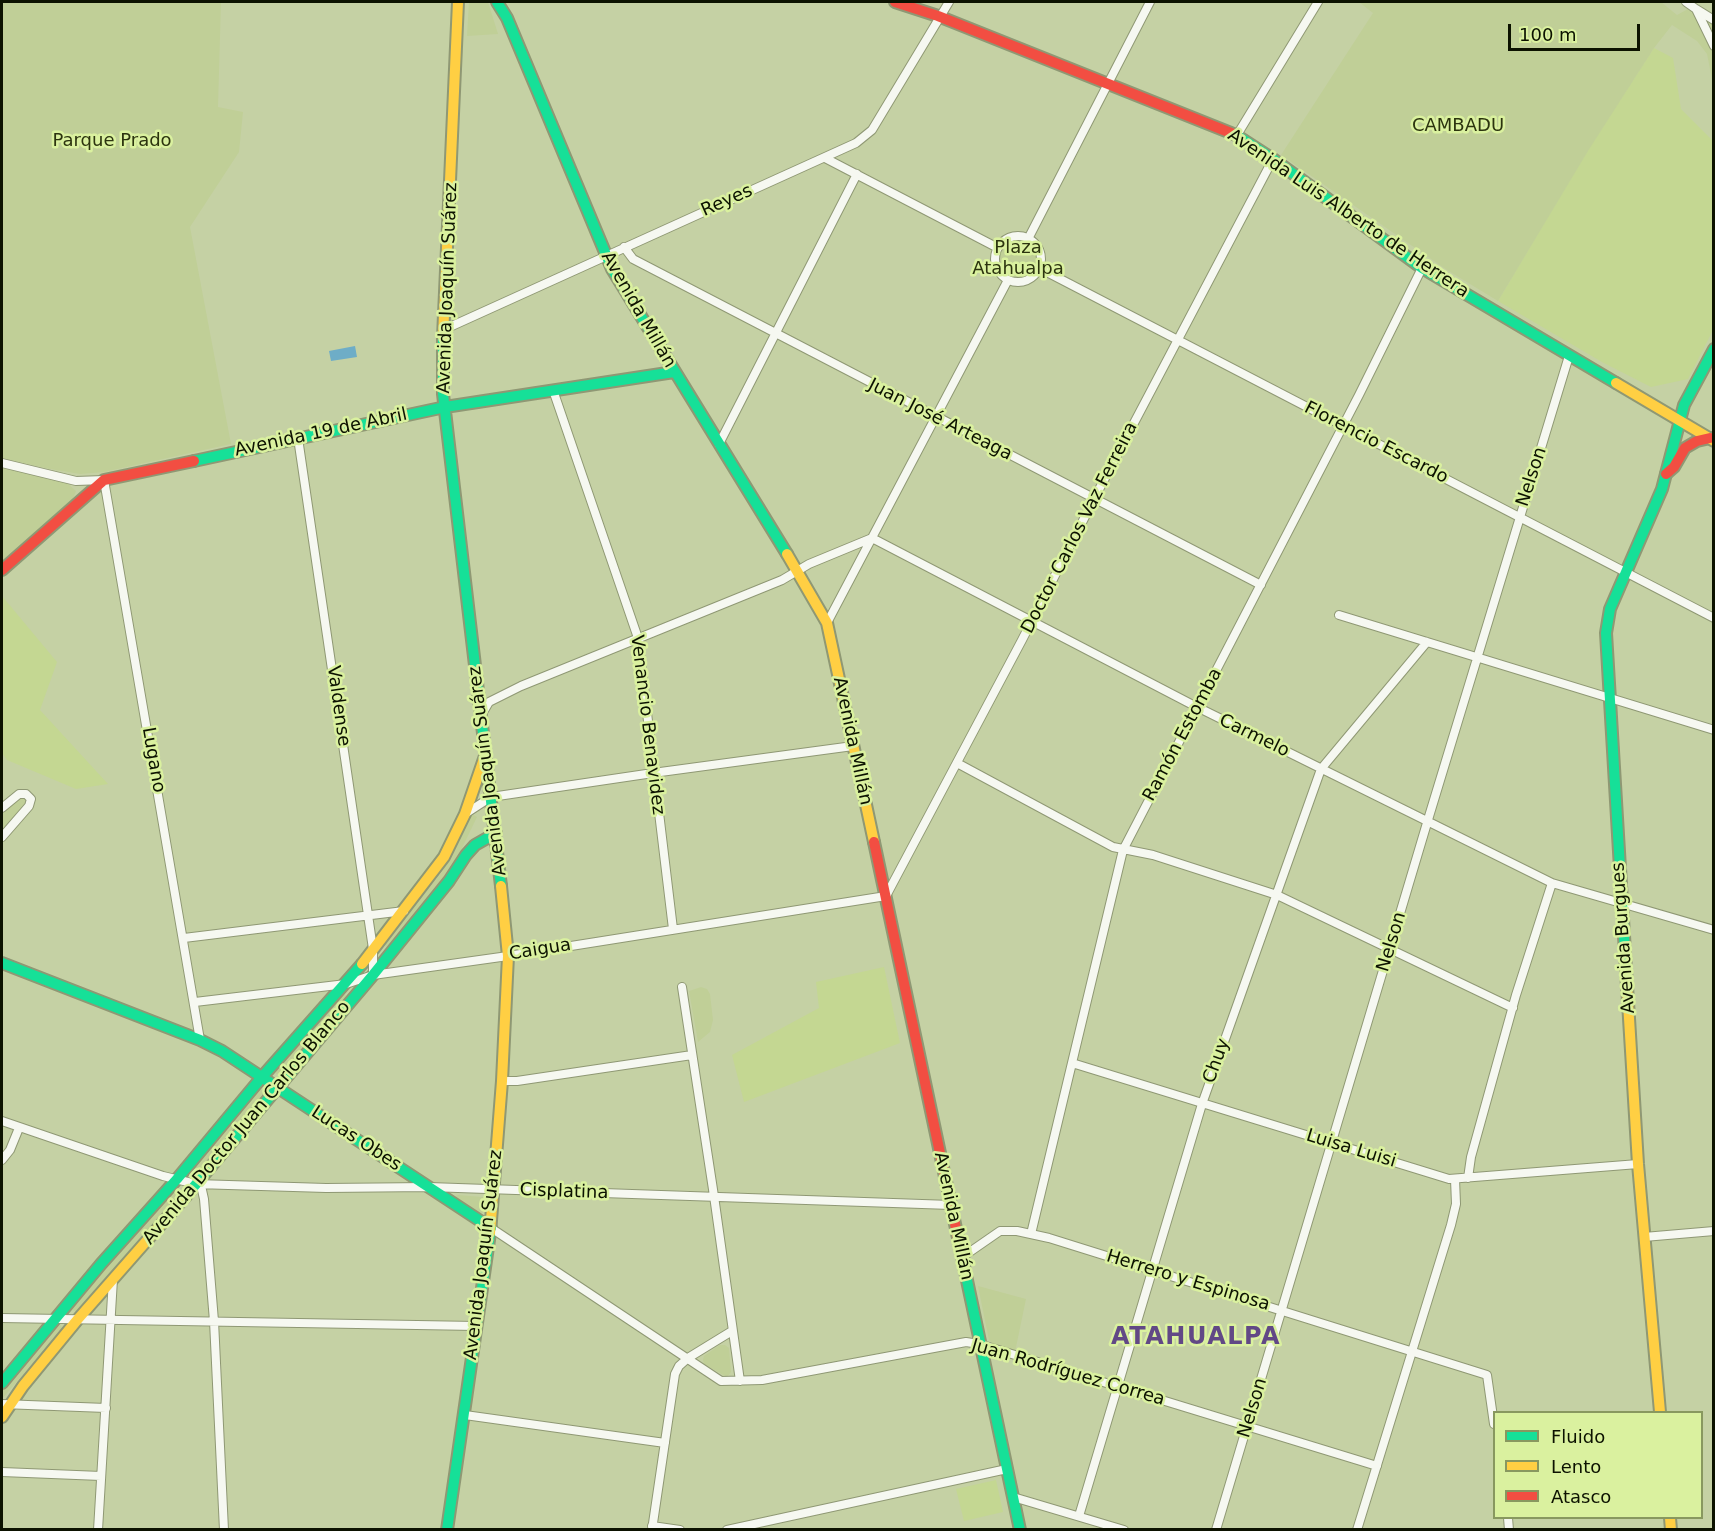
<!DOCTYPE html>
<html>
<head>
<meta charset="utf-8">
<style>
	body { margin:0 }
	#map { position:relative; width:1715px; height:1531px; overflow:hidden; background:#c5d1a4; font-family:"DejaVu Sans",sans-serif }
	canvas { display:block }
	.frame { position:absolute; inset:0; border:3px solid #0c1200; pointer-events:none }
	.legend { position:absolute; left:1493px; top:1411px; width:210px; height:108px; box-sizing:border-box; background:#daf19f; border:2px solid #88985f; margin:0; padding:8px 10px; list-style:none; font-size:18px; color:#0c1200 }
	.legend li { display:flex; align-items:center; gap:12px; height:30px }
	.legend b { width:30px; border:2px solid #88985f }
	.scale { position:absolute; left:1508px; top:24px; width:132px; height:27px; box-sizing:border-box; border:3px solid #0c1200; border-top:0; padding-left:8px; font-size:18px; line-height:21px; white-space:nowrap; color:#0c1200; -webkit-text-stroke:4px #daf19f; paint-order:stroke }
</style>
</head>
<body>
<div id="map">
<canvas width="1715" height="1531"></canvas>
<div class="frame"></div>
<ul class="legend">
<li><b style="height:8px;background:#16e098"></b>Fluido</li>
<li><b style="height:8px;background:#ffcf43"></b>Lento</li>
<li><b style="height:8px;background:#f24e42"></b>Atasco</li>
</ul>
<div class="scale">100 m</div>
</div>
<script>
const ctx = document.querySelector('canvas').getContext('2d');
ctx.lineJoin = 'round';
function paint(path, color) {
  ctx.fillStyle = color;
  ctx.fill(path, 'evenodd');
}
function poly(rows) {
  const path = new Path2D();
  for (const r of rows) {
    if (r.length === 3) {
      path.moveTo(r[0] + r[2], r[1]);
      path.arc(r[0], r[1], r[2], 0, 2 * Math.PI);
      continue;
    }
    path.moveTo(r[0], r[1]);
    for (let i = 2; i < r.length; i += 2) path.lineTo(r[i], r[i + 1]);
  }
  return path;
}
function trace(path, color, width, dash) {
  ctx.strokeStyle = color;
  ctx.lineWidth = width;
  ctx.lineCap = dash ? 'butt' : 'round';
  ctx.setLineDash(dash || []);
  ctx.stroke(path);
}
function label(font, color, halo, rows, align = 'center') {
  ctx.font = font + ' "DejaVu Sans",sans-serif';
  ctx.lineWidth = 5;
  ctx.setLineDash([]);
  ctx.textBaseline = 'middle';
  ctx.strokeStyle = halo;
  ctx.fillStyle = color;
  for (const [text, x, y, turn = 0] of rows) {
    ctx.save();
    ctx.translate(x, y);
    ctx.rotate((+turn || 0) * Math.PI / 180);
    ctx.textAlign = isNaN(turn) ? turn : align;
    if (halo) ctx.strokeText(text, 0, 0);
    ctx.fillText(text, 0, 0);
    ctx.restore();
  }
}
const built = poly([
	[1654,48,1673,58,1681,109,1714,142,1713,330,1688,379,1651,387,1602,362,1498,301,1587,151],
	[2,596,57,662,40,710,108,784,76,789,7,760,2,753],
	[884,967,900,1043,744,1102,732,1055,819,1008,816,982],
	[996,1480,1003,1512,964,1521,956,1489]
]);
const green = poly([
	[2,2,221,2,218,107,243,112,239,152,190,227,231,444,104,472,80,474,50,469,2,458],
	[469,2,488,2,498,34,467,36],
	[1359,2,1661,2,1677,15,1688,9,1713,24,1713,84,1707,54,1697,41,1672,25,1654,48,1588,151,1498,301,1447,270,1281,155,1373,13],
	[1018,258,19],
	[2,467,67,483,76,491,72,501,2,561],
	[19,797,25,798,26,803,2,831,2,812],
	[472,814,477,817,449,875,390,946,386,947,384,943,442,872],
	[701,987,707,989,710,994,713,1020,710,1032,698,1042,689,991],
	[342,994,346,995,345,999,281,1073,276,1074,275,1070],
	[260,1089,263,1089,264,1093,194,1176,191,1176,189,1172],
	[175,1190,180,1193,77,1312,71,1309,98,1276],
	[458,1195,483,1197,485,1200,483,1213,476,1213,457,1200,456,1196],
	[978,1286,1026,1299,1015,1352,994,1345,989,1340],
	[61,1325,62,1329,2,1399,2,1389,56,1326],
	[720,1345,725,1345,729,1348,731,1372,727,1377,704,1364,703,1360,704,1356]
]);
const water = poly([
	[355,346,357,357,331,361,329,351]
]);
const street = poly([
	[1686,2,1696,9,1714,46],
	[1696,9,1714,20],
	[1237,135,1318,2],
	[825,158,998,248],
	[1018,259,23],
	[1028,239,1150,2],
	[624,247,633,259,1261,585],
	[1039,268,1714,618],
	[443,330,856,143,872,130,949,2],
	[553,390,638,638,673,929],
	[298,438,373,949,373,975],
	[719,444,857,174],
	[2,463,76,481,104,480,200,1040],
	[872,538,1191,704,1552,883,1714,930],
	[1339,615,1714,730],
	[827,623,1008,280],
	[482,714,489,702,521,686,782,580,809,564,872,538],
	[957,763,1113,847,1153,855,1277,895,1513,1008],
	[2,808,19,794,26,794,31,799,29,806,2,837],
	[465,814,491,797,653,773,853,746],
	[184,938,404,911],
	[682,987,714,1196,740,1381],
	[195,1002,346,984,373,975,508,956,886,896,1022,640,1094,499,1273,159],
	[1072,1063,1449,1179,1638,1164],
	[502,1081,517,1081,692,1055],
	[2,1121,163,1176,196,1184,326,1188,429,1187,951,1205],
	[2,1160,10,1150,19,1128],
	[1468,1178,1471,1157,1516,995,1552,883],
	[196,1184,202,1190,204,1199,214,1321,224,1530],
	[491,1228,721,1381,762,1380,966,1342,979,1344,1377,1466],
	[1031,1234,1123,850,1359,395,1422,268],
	[1644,1237,1714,1231],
	[961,1258,1000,1231,1017,1231,1049,1238,1487,1375,1494,1424],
	[2,1318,476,1326],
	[2,1404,106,1408],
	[465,1415,665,1443],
	[2,1472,101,1476],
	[1013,1497,1124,1530],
	[1079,1516,1202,1104,1321,769,1427,642],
	[1508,1518,1509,1530],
	[652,1526,680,1530],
	[98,1530,113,1279],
	[652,1530,675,1374,679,1366,688,1358,732,1331],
	[727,1530,1007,1469],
	[1216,1530,1427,823,1569,356],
	[1357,1530,1451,1225,1456,1204,1455,1179]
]);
const fast = poly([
	[497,2,507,18,612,269,787,554],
	[1236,135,1273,159,1422,268,1616,383],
	[443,337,443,394,501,886],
	[194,461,445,407,674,372],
	[2,963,200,1040,222,1051,491,1228],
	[1627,986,1606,633,1610,609,1662,489,1684,405,1714,349],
	[186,1196,373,975,449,881,466,855,475,845,496,833],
	[958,1238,1020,1530],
	[2,1383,101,1264,177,1179,262,1077,362,964],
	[447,1530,490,1233]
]);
const slow = poly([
	[443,337,458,2],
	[1616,383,1714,441],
	[787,554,827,623,874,842],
	[362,964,444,857,465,814,485,756],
	[1627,986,1638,1164,1660,1412],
	[490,1233,502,1081,508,956,501,886],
	[2,1417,23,1386,78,1319,186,1196],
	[1670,1518,1671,1530]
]);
const jam = poly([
	[895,2,938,16,1236,135],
	[1666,474,1674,467,1685,448,1697,441,1710,438],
	[2,570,104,480,194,461],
	[874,842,958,1238]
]);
const parkNames = [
	["CAMBADU",1458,126],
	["Parque Prado",112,141],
	["Plaza",1018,248],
	["Atahualpa",1018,269]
];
const streetNames = [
	["Reyes",727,201,-24],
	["Avenida Luis Alberto de Herrera",1348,214,34],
	["Avenida Joaquín Suárez",448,288,-88],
	["Avenida Millán",638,310,60],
	["Juan José Arteaga",940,420,27],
	["Avenida 19 de Abril",321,433,-12],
	["Florencio Escardo",1376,443,27],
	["Nelson",1532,477,-72],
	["Doctor Carlos Vaz Ferreira",1080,528,-63],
	["Valdense",338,706,82],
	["Venancio Benavidez",647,725,83],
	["Ramón Estomba",1183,735,-62],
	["Carmelo",1254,736,26],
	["Avenida Millán",852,741,78],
	["Lugano",153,760,80],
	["Avenida Joaquín Suárez",488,771,-97],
	["Avenida Burgues",1624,938,-94],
	["Nelson",1392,942,-73],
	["Caigua",540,950,-9],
	["Chuy",1217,1061,-70],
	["Avenida Doctor Juan Carlos Blanco",247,1123,-50],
	["Lucas Obes",356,1139,33],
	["Luisa Luisi",1351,1149,17],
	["Cisplatina",564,1192,2],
	["Avenida Millán",953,1216,78],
	["Avenida Joaquín Suárez",484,1255,-83],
	["Herrero y Espinosa",1188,1281,17],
	["Juan Rodríguez Correa",1068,1373,16],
	["Nelson",1253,1408,-73]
];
const districtNames = [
	["ATAHUALPA",1196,1338]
];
paint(built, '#c4d792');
paint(green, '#c0cf97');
paint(water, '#6eadc7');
trace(street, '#8f9874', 10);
trace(fast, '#8f9874', 14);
trace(slow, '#8f9874', 14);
trace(jam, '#8f9874', 14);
trace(street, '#f6f8f1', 8);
trace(fast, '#16e098', 10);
trace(slow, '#ffcf43', 10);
trace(jam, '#f24e42', 10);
label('18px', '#2c340f', '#daf19f', parkNames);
label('18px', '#0c1200', '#daf19f', streetNames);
ctx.letterSpacing = '1.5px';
label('bold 24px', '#614886', '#daf19f', districtNames);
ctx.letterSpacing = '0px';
</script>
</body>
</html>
